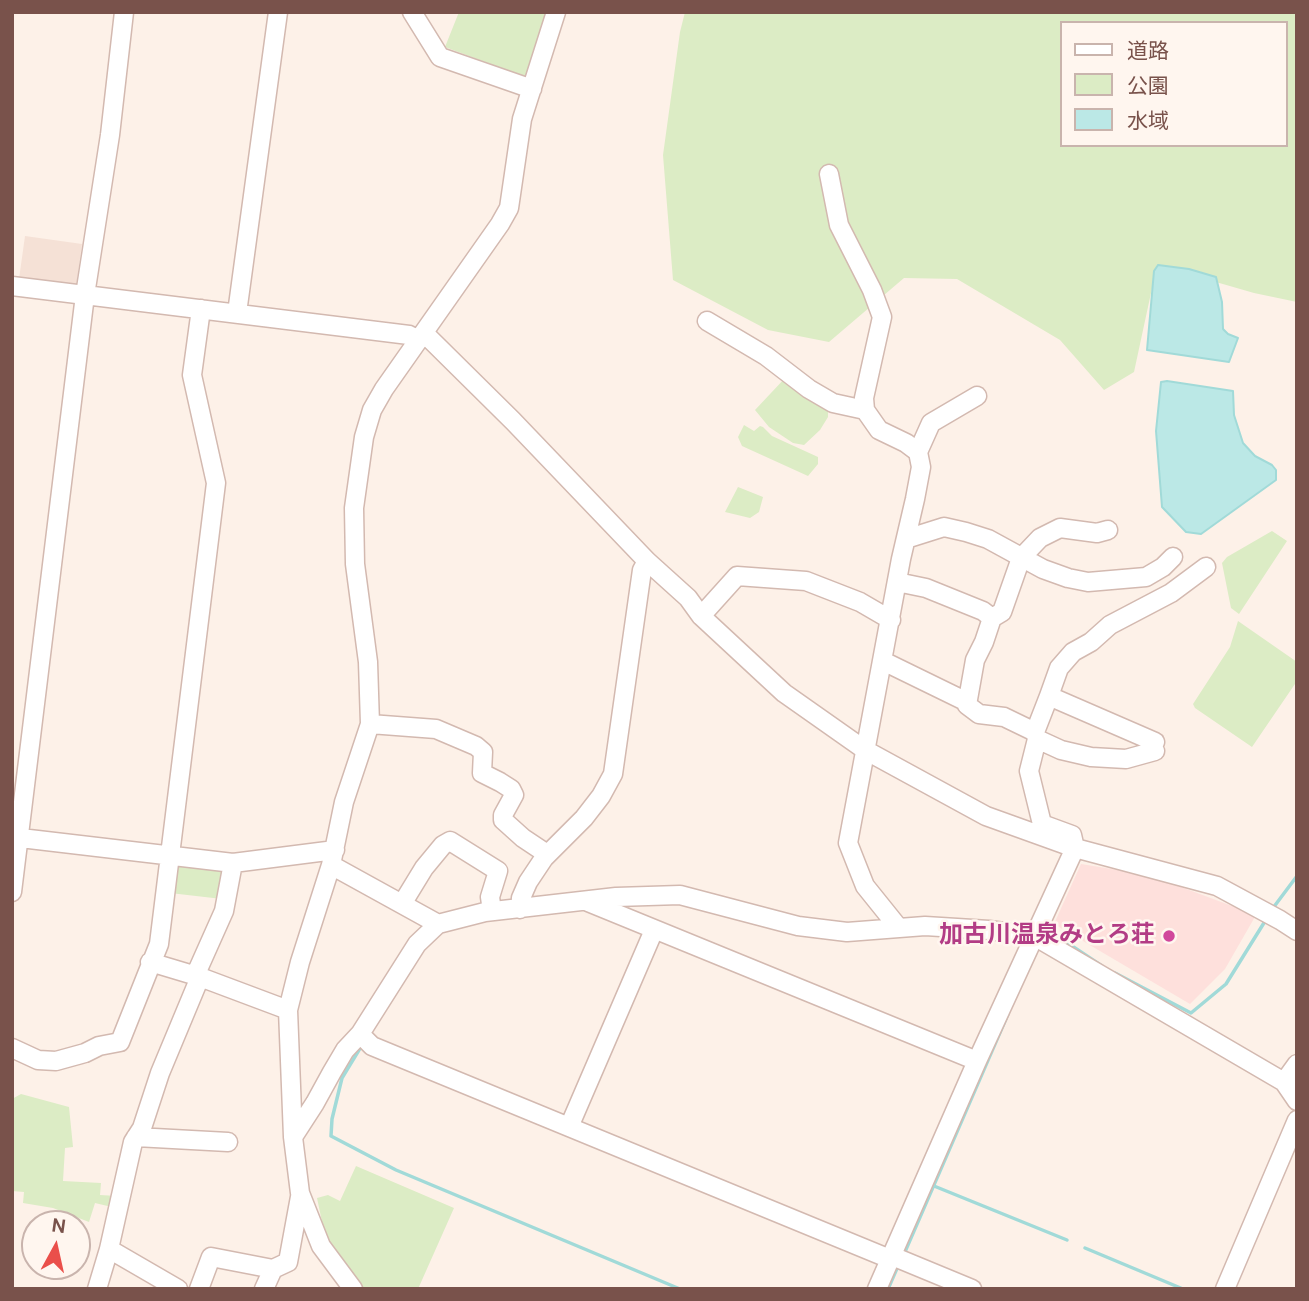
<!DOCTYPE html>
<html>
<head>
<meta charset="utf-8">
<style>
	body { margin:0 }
	#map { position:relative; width:1309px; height:1301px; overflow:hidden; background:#fdf1e8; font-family:"DM Sans","Noto Sans JP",sans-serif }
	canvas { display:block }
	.frame { position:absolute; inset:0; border:14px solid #79524b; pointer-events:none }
	.legend { position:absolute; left:1060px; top:21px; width:228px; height:126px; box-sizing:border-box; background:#fff6ef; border:2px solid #c9b4ad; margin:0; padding:9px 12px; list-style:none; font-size:21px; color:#79524b }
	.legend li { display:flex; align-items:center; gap:14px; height:35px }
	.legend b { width:35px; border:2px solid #c9b4ad }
	.north { position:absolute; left:21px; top:1210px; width:70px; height:70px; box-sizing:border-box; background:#fff6ef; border:2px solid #c9b4ad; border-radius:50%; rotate:8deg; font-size:19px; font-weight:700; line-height:28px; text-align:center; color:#79524b }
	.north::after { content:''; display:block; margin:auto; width:24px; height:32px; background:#ea4f4a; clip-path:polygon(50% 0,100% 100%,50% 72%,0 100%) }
</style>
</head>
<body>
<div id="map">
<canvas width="1309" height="1301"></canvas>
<div class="frame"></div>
<ul class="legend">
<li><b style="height:9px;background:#fff"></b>道路</li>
<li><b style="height:19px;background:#dcecc5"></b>公園</li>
<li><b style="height:19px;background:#bbe8e6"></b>水域</li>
</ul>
<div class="north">N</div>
</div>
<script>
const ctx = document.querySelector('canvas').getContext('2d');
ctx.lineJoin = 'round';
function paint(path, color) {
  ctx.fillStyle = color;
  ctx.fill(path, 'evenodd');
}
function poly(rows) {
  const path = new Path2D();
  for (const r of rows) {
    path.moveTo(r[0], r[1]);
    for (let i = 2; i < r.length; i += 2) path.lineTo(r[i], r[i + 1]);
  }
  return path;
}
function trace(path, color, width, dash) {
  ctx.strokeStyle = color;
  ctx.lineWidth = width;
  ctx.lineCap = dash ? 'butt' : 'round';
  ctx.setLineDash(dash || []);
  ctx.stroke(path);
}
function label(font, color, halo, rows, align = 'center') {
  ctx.font = font + ' "DM Sans","Noto Sans JP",sans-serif';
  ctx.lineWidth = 5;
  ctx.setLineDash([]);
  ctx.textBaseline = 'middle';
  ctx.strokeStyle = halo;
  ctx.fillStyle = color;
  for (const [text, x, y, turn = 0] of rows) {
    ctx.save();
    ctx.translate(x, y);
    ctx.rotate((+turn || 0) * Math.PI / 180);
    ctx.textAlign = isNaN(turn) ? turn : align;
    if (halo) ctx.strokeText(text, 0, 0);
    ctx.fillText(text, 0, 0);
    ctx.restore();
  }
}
const residential = poly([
	[25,236,82,244,76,287,19,279]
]);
const commercial = poly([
	[1081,864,1149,875,1256,915,1225,969,1190,1004,1054,924]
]);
const green = poly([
	[459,12,546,12,525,77,445,47],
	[685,12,1297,12,1297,302,1254,293,1157,265,1134,372,1104,390,1060,340,957,279,904,278,829,342,768,330,673,280,663,155,680,32],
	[1062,23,1286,23,1286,145,1062,145],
	[786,377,828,408,828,417,820,430,804,445,793,443,769,427,755,410],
	[744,425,754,431,760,426,763,427,772,436,818,457,818,464,808,476,742,446,738,437],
	[738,487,763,497,759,512,750,518,725,512],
	[1272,531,1287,541,1239,614,1231,608,1222,563,1227,557],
	[1238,621,1297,662,1297,681,1252,747,1195,708,1193,704,1230,647],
	[173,863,223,867,226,872,222,899,170,893],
	[21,1094,69,1107,73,1147,65,1148,63,1181,101,1183,100,1195,117,1196,116,1208,95,1203,89,1222,53,1208,23,1203,24,1192,12,1191,12,1099],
	[356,1166,454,1208,418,1289,361,1289,325,1236,317,1198,328,1195,340,1201]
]);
const water = poly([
	[1158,265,1189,269,1216,277,1222,302,1223,329,1228,334,1238,338,1229,362,1147,350,1154,271,1158,265],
	[1167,381,1233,391,1234,415,1243,443,1255,456,1272,465,1276,470,1276,480,1201,534,1186,532,1162,507,1156,431,1161,382,1167,381]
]);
const stream = poly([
	[1273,908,1297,876],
	[1051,932,1102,966],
	[1115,973,1191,1013,1226,984,1267,918],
	[362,1045,342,1078,332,1119,331,1136,396,1170,680,1289],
	[934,1186,1067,1240],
	[1085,1248,1183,1289],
	[904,1254,1008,1014],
	[888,1289,898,1266]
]);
const minor = poly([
	[412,12,440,57,532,89],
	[829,174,839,225,872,290,882,317,864,398,865,410,879,430,906,443,918,452],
	[12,286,409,335,419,340],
	[237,313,278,12],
	[707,321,766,356,809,389,833,403,865,410],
	[424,333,513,421,647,561,688,598,701,616,784,693,865,750,986,816,1075,848,1217,886,1280,920,1297,931],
	[906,539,944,527,966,532,988,539,1043,569,1068,578,1088,582,1146,577,1163,567,1173,557],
	[897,582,926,588,983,611,992,618],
	[701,616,737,576,806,581,860,602,891,620],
	[883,661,967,702],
	[370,724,436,729,476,746,483,752,482,773,500,782,511,789,514,795,503,815,503,820,523,838,547,854],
	[1035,732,1049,696],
	[1037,739,1061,750,1091,757,1126,759,1155,751],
	[1155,742,1049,696,1059,668,1073,652,1091,642,1110,625,1171,593,1206,567],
	[12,837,233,863,335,850],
	[331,865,438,924],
	[12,892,85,295,110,135,124,12],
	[588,902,977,1061],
	[402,904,424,868,443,845,450,841,498,871,490,897,492,911],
	[520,909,521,898,528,882,544,858,584,818,601,796,613,774,642,570,647,561],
	[898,927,865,886,848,843,901,559,915,499,921,467,918,452,931,423,977,396],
	[150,962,200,977],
	[195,976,224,911,233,863],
	[360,1034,372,1046,890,1259,897,1258,972,1289],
	[12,1048,38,1060,56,1061,85,1053,99,1046,120,1042,159,944,216,483,192,375,201,309],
	[1284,1082,1297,1064],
	[569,1127,654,930],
	[136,1137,228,1142],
	[293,1137,315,1103,332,1072,345,1050,360,1034,417,944,438,924,485,912,616,897,680,895,798,926,847,932,925,926,989,930,1034,936,1284,1082,1297,1101],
	[109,1249,178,1289],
	[97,1289,109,1249,133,1142,142,1128,160,1073,200,977,288,1010],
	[199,1289,211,1257,273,1269],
	[264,1289,273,1269,288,1262,300,1197],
	[353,1289,321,1246,300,1193,293,1137,288,1010,300,962,331,865,344,802,370,724,368,662,355,564,354,508,364,437,372,410,384,389,500,224,509,208,522,119,556,12],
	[877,1289,977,1061,1075,848,1072,835,1042,824,1029,771,1037,739,1035,732,1004,717,979,714,967,705,975,660,984,642,992,618,1002,612,1021,558,1040,538,1060,528,1097,533,1108,530],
	[1225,1289,1297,1120]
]);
const markers = [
	[1169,936,7,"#d1479c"]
];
const hotelNames = [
	["加古川温泉みとろ荘",1155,936]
];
paint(residential, '#f5e1d6');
paint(commercial, '#fee0dc');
paint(green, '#dcecc5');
paint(water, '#bbe8e6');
trace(water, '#a1dad8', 2);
trace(stream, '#a1dad8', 3.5);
trace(minor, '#d3b9b0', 21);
trace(minor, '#fff', 18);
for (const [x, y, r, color] of markers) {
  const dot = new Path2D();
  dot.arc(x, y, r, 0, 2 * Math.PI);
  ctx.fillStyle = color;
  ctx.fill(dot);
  trace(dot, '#fff6ef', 2.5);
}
label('bold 24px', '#b23c85', '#fff6ef', hotelNames, 'right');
</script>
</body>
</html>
